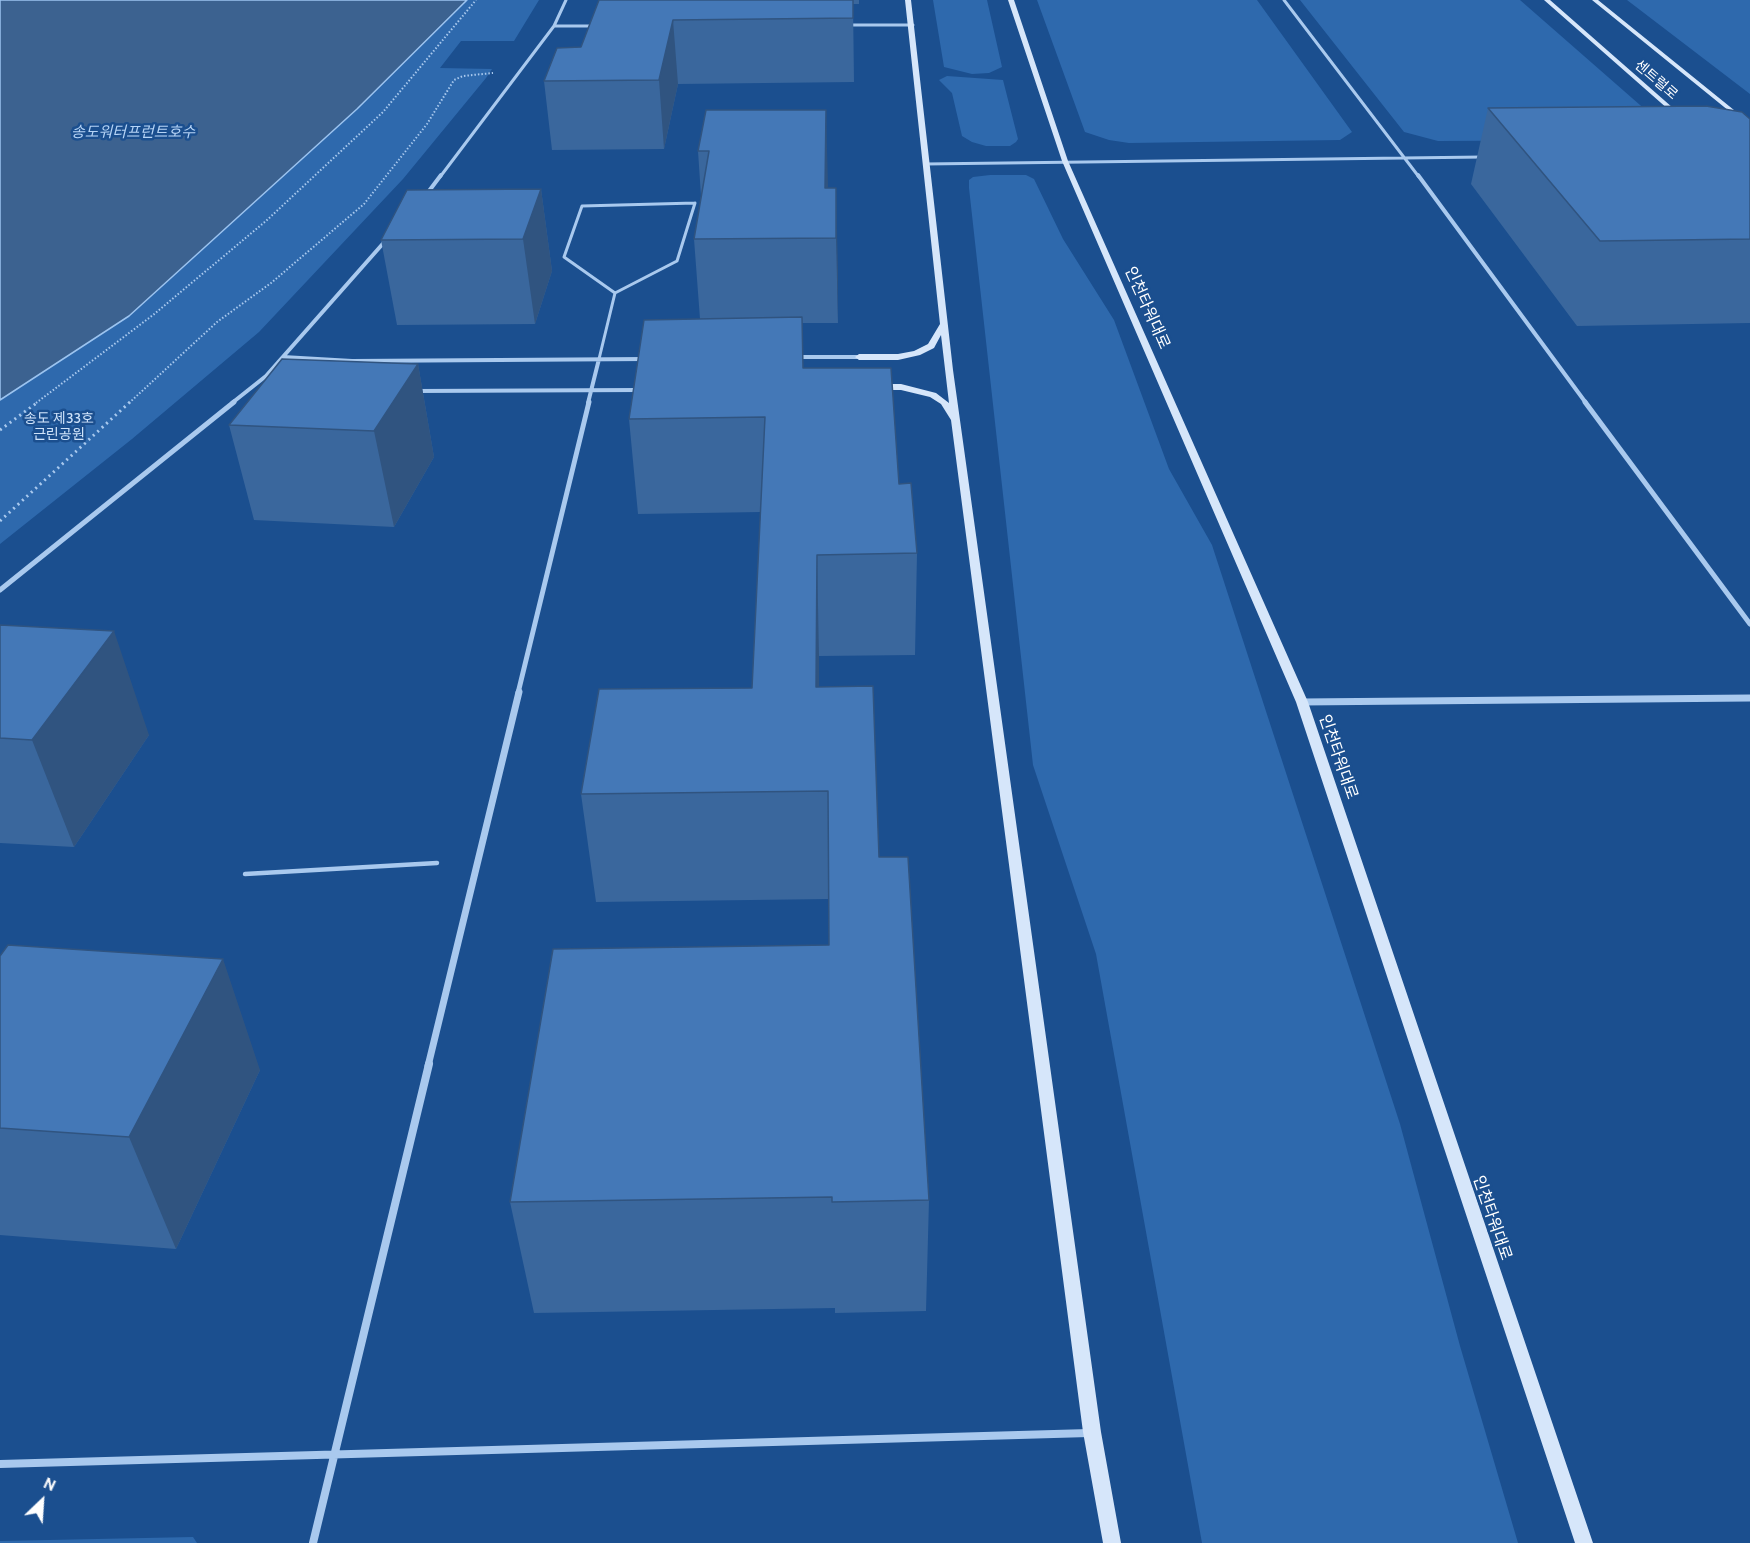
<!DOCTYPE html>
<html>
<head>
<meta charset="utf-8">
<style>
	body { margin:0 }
	#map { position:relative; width:1750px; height:1543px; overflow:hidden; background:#1b4f8f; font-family:Cabin,sans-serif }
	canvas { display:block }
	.north { position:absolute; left:12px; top:1471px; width:60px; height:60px; -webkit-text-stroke:4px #1b4f8f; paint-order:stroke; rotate:25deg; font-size:16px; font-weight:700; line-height:24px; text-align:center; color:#fff }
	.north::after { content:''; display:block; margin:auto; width:21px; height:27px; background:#fff; clip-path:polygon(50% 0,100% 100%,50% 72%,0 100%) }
</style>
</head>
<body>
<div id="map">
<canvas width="1750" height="1543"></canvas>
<div class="north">N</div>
</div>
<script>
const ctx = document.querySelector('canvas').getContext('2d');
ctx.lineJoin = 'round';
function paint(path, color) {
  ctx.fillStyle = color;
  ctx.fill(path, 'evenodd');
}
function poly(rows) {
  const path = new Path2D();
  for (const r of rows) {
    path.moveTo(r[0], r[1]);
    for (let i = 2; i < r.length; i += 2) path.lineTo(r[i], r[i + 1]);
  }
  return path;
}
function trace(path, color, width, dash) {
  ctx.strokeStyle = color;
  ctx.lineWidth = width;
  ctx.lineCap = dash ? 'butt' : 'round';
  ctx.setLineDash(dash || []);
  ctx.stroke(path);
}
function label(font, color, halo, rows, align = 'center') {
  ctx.font = font + ' Cabin,"Noto Sans KR",sans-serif';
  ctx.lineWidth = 5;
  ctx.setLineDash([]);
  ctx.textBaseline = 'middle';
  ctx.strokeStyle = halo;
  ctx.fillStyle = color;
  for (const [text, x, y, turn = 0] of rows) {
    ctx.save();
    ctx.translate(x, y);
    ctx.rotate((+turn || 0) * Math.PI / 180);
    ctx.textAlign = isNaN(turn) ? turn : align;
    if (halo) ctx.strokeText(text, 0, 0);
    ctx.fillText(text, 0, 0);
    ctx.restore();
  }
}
const green = poly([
	[467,0,539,0,514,41,461,41,440,68,492,69,486,78,403,179,259,332,132,439,0,544,0,400,129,316,357,109],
	[933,0,987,0,1002,67,989,73,972,74,944,67],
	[1037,0,1257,0,1352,132,1340,140,1129,143,1109,140,1085,132],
	[1300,0,1520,0,1656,119,1620,140,1438,141,1404,132],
	[1627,0,1750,0,1750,94],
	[947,76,1003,80,1018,139,1016,142,1010,146,986,146,972,142,962,136,952,93,939,80],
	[990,175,1026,175,1034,179,1063,239,1114,320,1169,469,1212,545,1400,1124,1460,1346,1518,1543,1202,1543,1096,954,1033,765,969,188,969,180,973,177],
	[193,1537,197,1543,0,1543,0,1541]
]);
const water = poly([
	[0,0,467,0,357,109,129,316,0,400,0,0]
]);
const pathFar1 = poly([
	[36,403,153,315,266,221,383,112,476,0],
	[129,403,217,322,271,283,364,204,427,124,454,80,463,76,493,73]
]);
const path = poly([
	[0,430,38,402],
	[0,521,130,402]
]);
const serviceFar1 = poly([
	[695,203,677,261,615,293,564,257,582,206,695,203],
	[599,359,615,293]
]);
const service = poly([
	[245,874,437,863]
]);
const minorFar4 = poly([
	[1284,0,1419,177],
	[845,25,913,25],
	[554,26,595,26],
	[925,164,1483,157],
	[440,177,554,26,566,0]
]);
const minorFar3 = poly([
	[1418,175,1586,403],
	[426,195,441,175],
	[283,357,352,361,646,359],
	[797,357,859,357],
	[416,391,639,390],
	[232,403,266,376,387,239],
	[588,403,599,359]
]);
const minorFar2 = poly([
	[1585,402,1750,624],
	[0,590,234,402],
	[518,693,589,402]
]);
const minorFar1 = poly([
	[1302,702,1750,698],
	[428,1066,519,692]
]);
const minor = poly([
	[0,1464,1089,1433],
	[313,1543,429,1064]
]);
const secondary = poly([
	[905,0,911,0,953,370,1101,1432,1121,1543,1103,1543,1083,1432,951,420,941,404,930,397,901,390,875,390,871,387,875,384,901,384,936,393,949,403,941,335,934,348,920,355,898,360,859,360,855,357,859,354,898,354,914,351,928,344,940,324,905,0],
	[1008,0,1014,0,1068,161,1308,702,1593,1543,1575,1543,1296,702,1062,161,1008,0],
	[1544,0,1550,0,1681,115,1681,117,1677,117,1544,0],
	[1592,0,1598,0,1750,123,1750,128,1592,0]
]);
const wall = poly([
	[599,0,859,0,859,4,853,4,854,82,678,84,664,149,552,150,544,81,581,47],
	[1488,108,1750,119,1750,323,1577,326,1471,184],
	[706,110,828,188,836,188,838,323,802,323,803,368,899,484,917,553,915,655,819,656,819,687,879,857,929,1200,926,1311,835,1313,835,1308,534,1313,510,1202,829,945,829,899,596,902,581,794,752,688,761,512,638,514,629,419,700,319,694,239,701,196,698,151],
	[541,189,552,271,535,324,397,325,381,240],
	[418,364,434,457,394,527,254,520,229,425],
	[0,625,149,735,74,847,0,843],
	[0,956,260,1070,176,1249,0,1235]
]);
const shadedWall = poly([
	[673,20,678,84,664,149,659,80],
	[826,110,828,186,827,238,825,188],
	[836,188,838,270,838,323,836,238],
	[541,189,552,271,535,324,523,239],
	[418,364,434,457,394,527,374,431],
	[817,555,819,656,819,793,816,687],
	[114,631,149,735,74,847,32,740],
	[223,959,260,1070,176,1249,129,1137]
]);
const building = poly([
	[599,0,853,0,853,18,673,20,659,80,544,81,557,48,581,47,599,0],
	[1706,106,1742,112,1750,119,1750,239,1600,241,1488,108,1706,106],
	[706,110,826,110,825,188,836,188,836,238,694,239,709,151,698,151,706,110],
	[541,189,523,239,381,240,407,190,541,189],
	[802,317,803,368,891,368,899,484,911,483,917,553,817,555,816,687,873,686,879,857,908,857,929,1200,832,1202,832,1197,510,1202,553,949,829,945,828,791,581,794,599,689,752,688,765,417,629,419,644,320,802,317],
	[282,359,418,364,374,431,229,425,282,359],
	[0,625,114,631,32,740,0,738,0,625],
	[8,945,223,959,129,1137,0,1128,0,956,8,945]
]);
const farStreetnames = [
	["센트럴로",1656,80,41]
];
const farParknames = [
	["송도 제33호",59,419],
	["근린공원",59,435]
];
const farWaternames = [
	["송도워터프런트호수",133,133]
];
const streetNames = [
	["인천타워대로",1147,308,66],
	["인천타워대로",1338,757,71],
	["인천타워대로",1492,1218,71]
];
paint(green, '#2e69ad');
paint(water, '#3c6290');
trace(water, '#9cc4f0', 1.5);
trace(pathFar1, '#a9c9ee', 2, [1.5, 2]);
trace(path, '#a9c9ee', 3, [2, 4]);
trace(serviceFar1, '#a9c9ee', 3);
trace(service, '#a9c9ee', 4.5);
trace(minorFar4, '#a9c9ee', 3);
trace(minorFar3, '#a9c9ee', 4);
trace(minorFar2, '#a9c9ee', 5);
trace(minorFar1, '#a9c9ee', 7);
trace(minor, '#a9c9ee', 8);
paint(secondary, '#d6e6fa');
paint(wall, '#3a679d');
paint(shadedWall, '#305480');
paint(building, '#4478b7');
trace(building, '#305480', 1.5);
label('14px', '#fff', '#1b4f8f', farStreetnames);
label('14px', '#cfe3fa', '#1b4f8f', farParknames);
label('italic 15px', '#b5d3f5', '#1b4f8f', farWaternames);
label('16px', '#fff', '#1b4f8f', streetNames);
</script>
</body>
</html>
